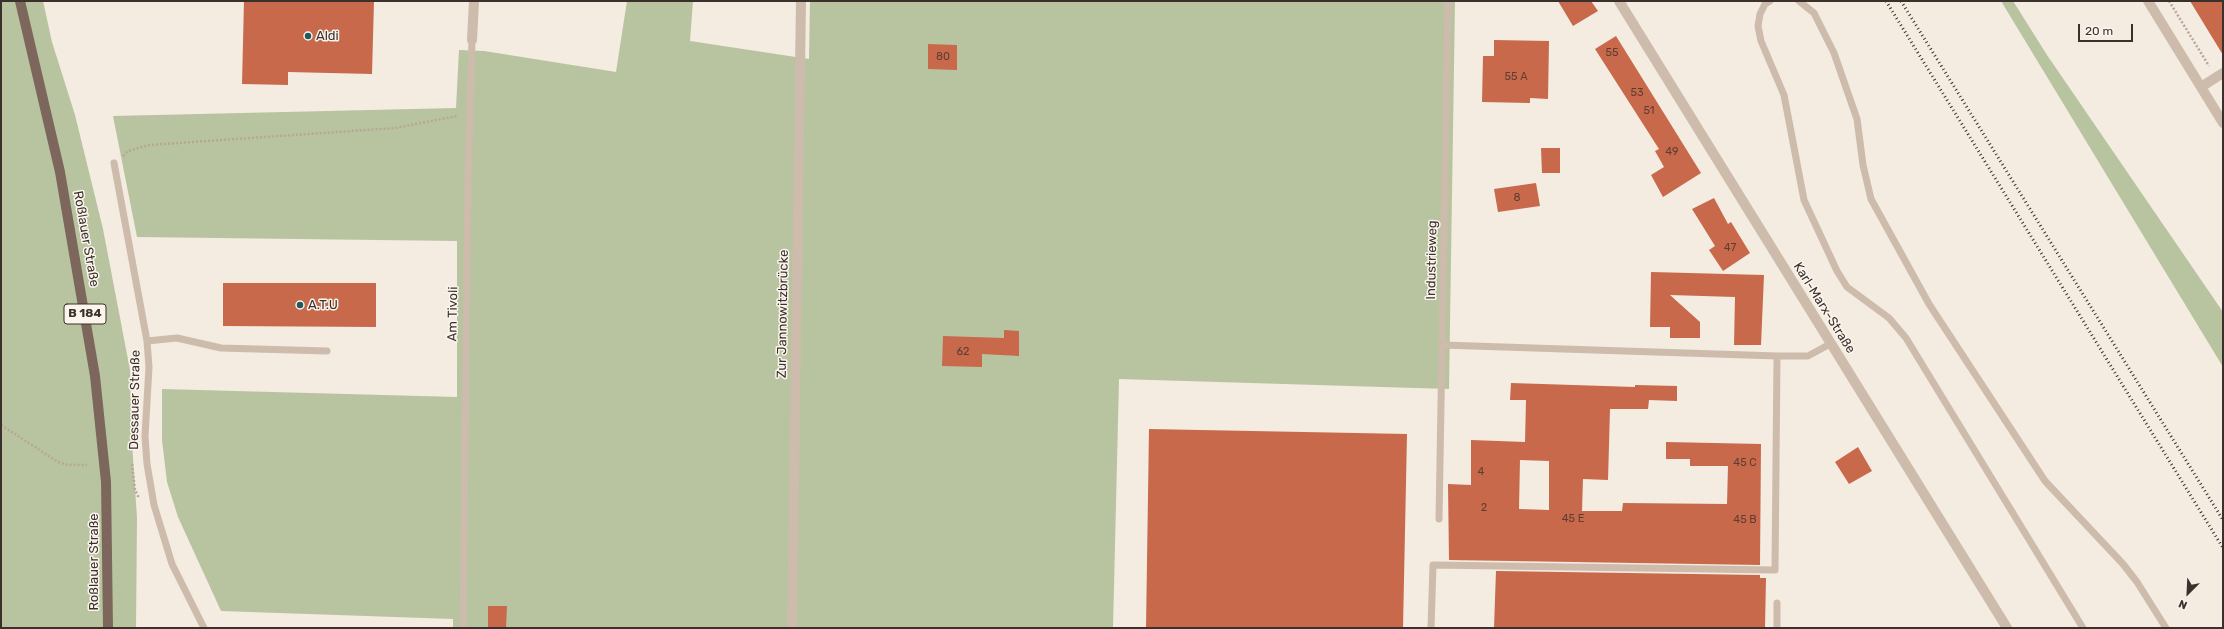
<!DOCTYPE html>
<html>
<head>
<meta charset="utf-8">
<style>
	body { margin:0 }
	#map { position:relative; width:2224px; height:629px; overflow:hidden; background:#f4ebe1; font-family:Rubik,sans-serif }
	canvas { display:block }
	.frame { position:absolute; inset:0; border:2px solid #3b302b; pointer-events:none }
	.north { position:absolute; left:2168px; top:573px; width:40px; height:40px; -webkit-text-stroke:3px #fbf5ee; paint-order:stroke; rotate:204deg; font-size:11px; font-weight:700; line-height:16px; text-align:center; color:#3b302b }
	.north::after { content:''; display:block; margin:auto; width:14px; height:18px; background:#3b302b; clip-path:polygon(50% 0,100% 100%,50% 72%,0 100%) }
	.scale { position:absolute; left:2078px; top:24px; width:55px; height:18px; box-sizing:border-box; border:2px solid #3b302b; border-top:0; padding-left:5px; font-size:12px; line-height:14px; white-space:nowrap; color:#3b302b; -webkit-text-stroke:3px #fbf5ee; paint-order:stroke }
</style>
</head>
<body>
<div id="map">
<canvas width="2224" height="629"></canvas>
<div class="frame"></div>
<div class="north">N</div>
<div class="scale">20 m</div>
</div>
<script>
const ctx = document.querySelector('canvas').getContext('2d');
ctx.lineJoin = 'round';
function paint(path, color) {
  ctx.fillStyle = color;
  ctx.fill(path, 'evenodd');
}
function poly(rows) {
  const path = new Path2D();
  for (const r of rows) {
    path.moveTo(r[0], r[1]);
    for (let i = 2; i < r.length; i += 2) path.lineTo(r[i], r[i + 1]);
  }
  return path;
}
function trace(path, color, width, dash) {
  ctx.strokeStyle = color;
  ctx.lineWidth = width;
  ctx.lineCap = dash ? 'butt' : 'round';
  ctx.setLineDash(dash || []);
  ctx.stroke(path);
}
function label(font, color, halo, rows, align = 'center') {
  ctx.font = font + ' Rubik,sans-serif';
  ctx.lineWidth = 3;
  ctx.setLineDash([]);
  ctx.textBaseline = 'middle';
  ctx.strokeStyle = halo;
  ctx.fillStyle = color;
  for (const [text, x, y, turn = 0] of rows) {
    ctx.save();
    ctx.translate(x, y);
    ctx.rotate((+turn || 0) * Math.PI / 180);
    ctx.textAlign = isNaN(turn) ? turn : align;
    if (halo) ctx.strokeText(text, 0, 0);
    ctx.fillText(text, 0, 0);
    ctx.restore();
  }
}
const green = poly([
	[1,1,43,1,52,42,75,115,103,229,130,370,132,443,137,518,136,628,1,628],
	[627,1,693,1,690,41,809,59,810,1,1455,1,1449,389,1119,379,1113,628,453,628,453,619,221,611,178,517,167,482,162,440,162,389,457,397,457,241,137,237,113,116,456,108,459,50,484,51,616,72],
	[2001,1,2013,1,2047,55,2223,312,2223,367]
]);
const building = poly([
	[244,1,374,1,372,74,288,72,288,85,242,84],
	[1558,1,1591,1,1598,11,1573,26],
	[2190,1,2223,1,2223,55],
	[1616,36,1701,173,1663,197,1651,175,1664,167,1655,151,1659,149,1595,49],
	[1494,40,1549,41,1548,99,1530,98,1530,103,1482,102,1483,56,1494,56],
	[928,44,957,45,957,70,928,69],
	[1541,148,1560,148,1560,173,1542,173],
	[1536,183,1540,206,1498,212,1494,189],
	[1714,198,1728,224,1731,222,1750,253,1723,271,1709,250,1715,246,1692,209],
	[1651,272,1764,275,1761,345,1734,345,1735,297,1670,295,1700,322,1700,338,1670,338,1670,327,1650,327],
	[223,283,376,283,376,327,223,326],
	[1004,330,1019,331,1019,356,982,354,982,367,942,366,943,336,1004,338],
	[1511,383,1635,387,1635,385,1677,386,1677,401,1649,400,1648,409,1610,409,1608,480,1583,479,1582,511,1622,511,1623,503,1727,504,1728,466,1690,466,1690,459,1666,459,1666,442,1761,444,1760,565,1449,560,1448,484,1471,485,1471,440,1525,442,1526,400,1510,400],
	[1520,460,1549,461,1549,510,1519,509],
	[1149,429,1407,434,1403,628,1146,628],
	[1858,447,1872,471,1849,484,1835,462],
	[1496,571,1760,575,1760,578,1766,578,1765,628,1494,628],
	[488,606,507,606,506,628,488,628]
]);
const path = poly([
	[2169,1,2209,66],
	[123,156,128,151,149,145,395,128,457,116],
	[1,425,58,462,68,465,87,465],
	[132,464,135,490,139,498]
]);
const service = poly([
	[1770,1,1765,4,1760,14,1758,26,1761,41,1784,95,1804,200,1837,271,1847,287,1889,318,1906,338,2083,628],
	[1799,1,1814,13,1834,53,1857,119,1863,165,1871,199,1929,304,2045,481,2123,564,2137,582,2166,628],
	[114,163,147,341,149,367,145,436,147,464,154,505,172,564,204,628],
	[147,341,177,338,221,348,327,351],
	[1442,345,1777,356,1808,356,1830,344],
	[1439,519,1448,1],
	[463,628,468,180,472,40],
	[1431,628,1433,565,1775,570,1777,356],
	[1777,628,1777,603]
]);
const minor = poly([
	[1619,1,2007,628],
	[2148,1,2223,123],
	[472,40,474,1],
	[2201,87,2223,73],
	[792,628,801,1]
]);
const primary = poly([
	[20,1,60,172,95,376,106,482,108,628]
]);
const rail = poly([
	[1886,1,2223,548],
	[1901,1,2223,520]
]);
const markers = [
	[308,36,4,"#1f5a5e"],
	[300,305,4,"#1f5a5e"]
];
const numberNames = [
	["55",1612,53],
	["80",943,57],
	["55 A",1516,77],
	["53",1637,93],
	["51",1649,111],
	["49",1672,152],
	["8",1517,198],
	["47",1730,248],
	["62",963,352],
	["45 C",1745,463],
	["4",1481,472],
	["2",1484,508],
	["45 E",1573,519],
	["45 B",1745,520]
];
const shields = [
	[85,314,42]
];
const shieldNames = [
	["B 184",85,314]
];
const poiNames = [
	["Aldi",316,36],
	["A.T.U",308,305]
];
const streetNames = [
	["Roßlauer Straße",86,239,80],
	["Industrieweg",1432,260,-89],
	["Karl-Marx-Straße",1824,308,58],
	["Am Tivoli",453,314,-89],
	["Zur Jannowitzbrücke",783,314,-89],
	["Dessauer Straße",135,400,-89],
	["Roßlauer Straße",94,562,-90]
];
paint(green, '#b8c4a0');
paint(building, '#c8694b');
trace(path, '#b9a596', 2.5, [2, 2]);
trace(service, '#cdbbac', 7);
trace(minor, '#cdbbac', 10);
trace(primary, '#7d675c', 10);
trace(rail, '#3b302b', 3, [1, 3]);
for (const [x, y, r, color] of markers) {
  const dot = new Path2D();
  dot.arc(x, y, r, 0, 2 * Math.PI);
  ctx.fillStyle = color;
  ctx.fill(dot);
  trace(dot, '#fbf5ee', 1.5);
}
label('11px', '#5e3e33', null, numberNames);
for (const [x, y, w] of shields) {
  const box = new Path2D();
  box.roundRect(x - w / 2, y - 10, w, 20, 3);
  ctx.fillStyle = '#fbf5ee';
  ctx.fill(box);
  trace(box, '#3b302b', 1);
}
label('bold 12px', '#3b302b', null, shieldNames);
label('13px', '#3b302b', '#fbf5ee', poiNames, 'left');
label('13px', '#3b302b', '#fbf5ee', streetNames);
</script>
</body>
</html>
